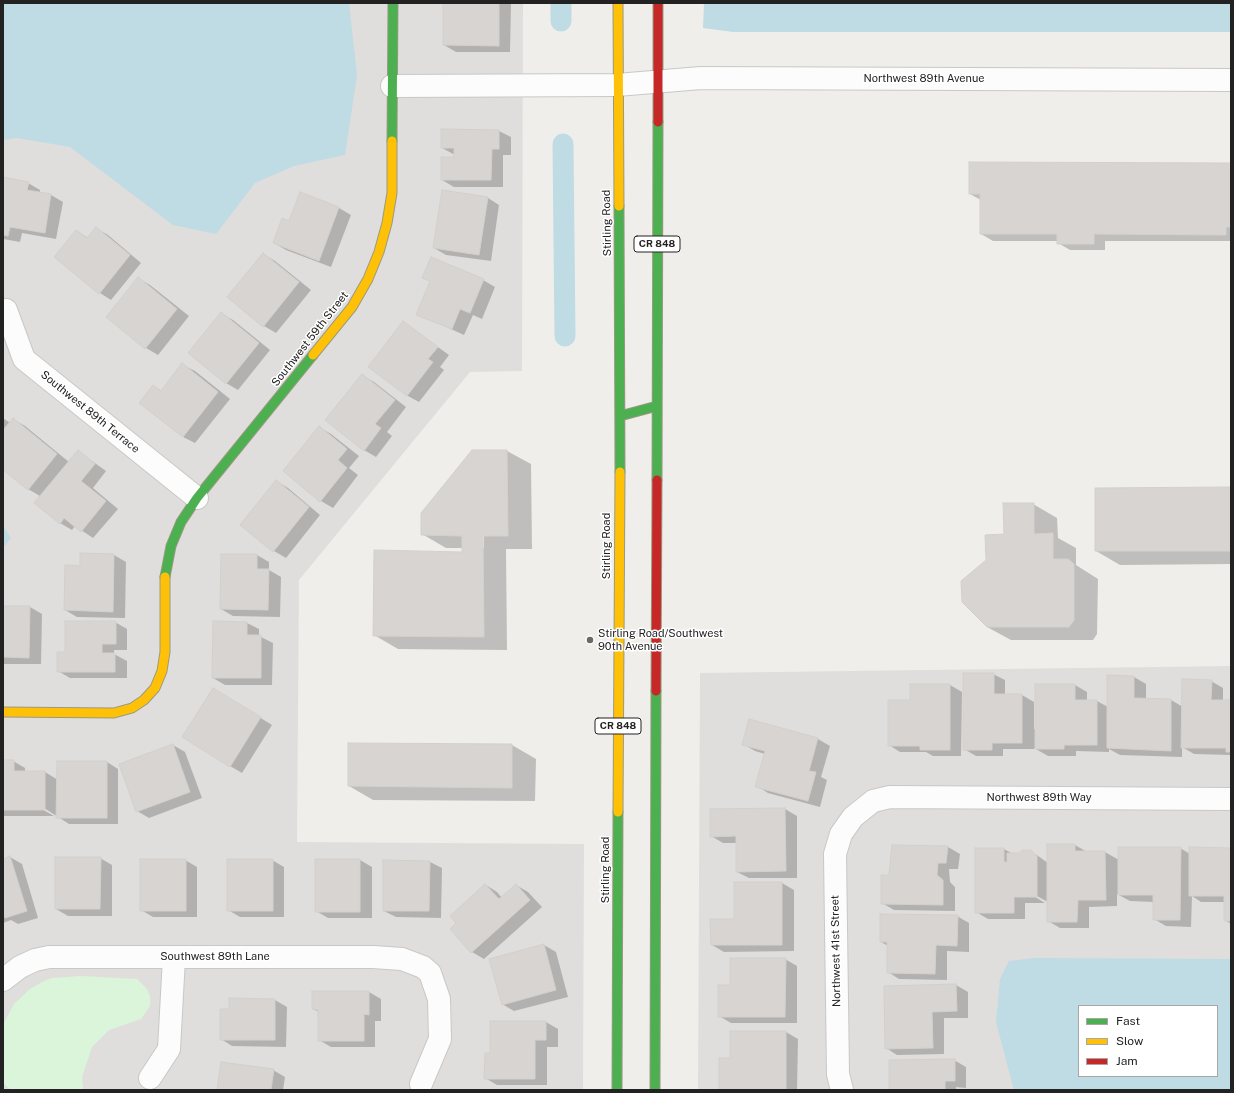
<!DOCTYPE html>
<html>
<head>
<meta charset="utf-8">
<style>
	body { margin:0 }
	#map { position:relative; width:1234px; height:1093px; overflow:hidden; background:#f0eeeb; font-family:"Public Sans",sans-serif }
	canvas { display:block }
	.frame { position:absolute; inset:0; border:4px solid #222; pointer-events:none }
	.legend { position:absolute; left:1078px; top:1005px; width:140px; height:72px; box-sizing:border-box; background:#fff; border:1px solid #a7a7a7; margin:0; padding:5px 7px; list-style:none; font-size:12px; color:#222 }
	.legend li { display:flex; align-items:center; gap:8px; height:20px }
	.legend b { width:20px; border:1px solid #a7a7a7 }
</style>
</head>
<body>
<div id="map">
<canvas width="1234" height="1093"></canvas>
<div class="frame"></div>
<ul class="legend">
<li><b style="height:5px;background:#4caf50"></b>Fast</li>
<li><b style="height:5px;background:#ffc107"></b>Slow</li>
<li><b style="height:5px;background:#c62828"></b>Jam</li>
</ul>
</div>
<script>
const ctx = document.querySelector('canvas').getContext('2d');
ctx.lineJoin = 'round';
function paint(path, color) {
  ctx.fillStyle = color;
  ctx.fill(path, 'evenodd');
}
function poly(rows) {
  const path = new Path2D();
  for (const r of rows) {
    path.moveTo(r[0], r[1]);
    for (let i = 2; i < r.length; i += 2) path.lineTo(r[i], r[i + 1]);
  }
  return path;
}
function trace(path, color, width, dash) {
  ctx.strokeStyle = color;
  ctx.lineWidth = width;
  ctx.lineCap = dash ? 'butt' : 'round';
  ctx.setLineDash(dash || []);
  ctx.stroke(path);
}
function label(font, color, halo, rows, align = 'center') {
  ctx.font = font + ' "Public Sans",sans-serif';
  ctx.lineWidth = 3;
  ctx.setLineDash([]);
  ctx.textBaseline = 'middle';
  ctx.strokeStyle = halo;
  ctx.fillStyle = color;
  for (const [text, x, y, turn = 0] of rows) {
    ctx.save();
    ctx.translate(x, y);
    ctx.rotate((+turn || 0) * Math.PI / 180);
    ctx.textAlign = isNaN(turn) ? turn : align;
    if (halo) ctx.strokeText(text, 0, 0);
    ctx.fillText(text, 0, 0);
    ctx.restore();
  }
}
const residential = poly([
	[3,3,523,3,522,371,470,372,299,580,297,842,584,844,583,1090,3,1090],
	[1231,666,1231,1090,698,1090,700,673],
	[1079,1006,1217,1006,1217,1076,1079,1076]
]);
const park = poly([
	[81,976,137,979,147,989,150,996,150,1006,141,1019,109,1030,92,1047,82,1077,83,1090,11,1090,3,1083,3,1025,14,1004,30,989,42,982,52,978]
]);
const water = poly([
	[3,3,349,3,357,75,345,155,294,166,255,183,216,234,173,225,70,147,17,138,3,140],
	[704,3,1231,3,1231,32,733,32,703,28],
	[3,526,11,538,3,548],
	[1034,958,1231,959,1231,1090,1014,1090,996,1022,1000,979,1009,961],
	[1079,1006,1217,1006,1217,1076,1079,1076]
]);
const shadow = poly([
	[444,3,511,4,510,52,456,52,444,45],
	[499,131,511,137,511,155,503,155,503,187,454,187,442,180,455,158,455,155,442,148],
	[1231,164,1231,241,1105,241,1105,250,1070,250,1058,243,1058,241,993,241,981,234,981,200,970,194],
	[3,178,28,183,40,190,40,193,51,195,63,202,56,239,22,233,20,242,3,239],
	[301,193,339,208,351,215,331,267,286,250,274,243,290,222],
	[488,198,499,205,491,261,446,255,434,248],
	[96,228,108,235,141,263,111,300,100,293,77,231,88,238],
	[263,254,275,261,311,290,276,333,264,326,228,297],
	[138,278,150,285,189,316,158,355,146,348,107,317],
	[483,280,495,287,482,319,473,315,464,335,418,314],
	[221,314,233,320,270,350,238,390,226,383],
	[403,322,449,355,440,367,444,370,419,402,408,396,370,366],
	[183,365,195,371,230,399,195,443,183,437,140,403,153,386,162,391],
	[362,375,374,382,406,407,387,432,392,436,376,457,364,450],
	[3,418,10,423,13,419,25,426,69,462,78,451,106,471,93,488,118,509,93,538,75,526,72,530,60,523,40,496,28,489,3,469],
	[319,427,331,434,359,456,349,468,358,475,333,508,321,501],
	[473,451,507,451,531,464,532,549,506,549,507,650,398,649,374,635,463,553,463,548,446,548,422,534],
	[482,531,484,531,484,548,482,548],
	[276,481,288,488,320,515,286,558,274,551,241,525],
	[1231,488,1231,564,1120,565,1096,551],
	[1033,504,1057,518,1058,538,1076,548,1076,565,1098,579,1097,634,1093,640,1011,640,987,627,987,560,1005,535],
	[81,554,114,555,126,562,125,618,77,617,65,610,81,567],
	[257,555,269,562,269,570,281,577,280,617,233,616,221,609],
	[3,607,30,607,42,614,41,664,3,664],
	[115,622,127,629,127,650,114,650,114,654,127,661,127,678,70,678,58,671,66,653],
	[247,623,259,629,259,636,273,643,272,685,225,685,213,678],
	[993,674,1005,680,1005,695,1022,695,1034,702,1034,729,1036,729,1075,685,1087,692,1087,701,1097,701,1108,707,1134,677,1146,684,1146,699,1171,700,1183,707,1211,681,1223,688,1223,701,1231,701,1231,755,1194,754,1182,747,1182,757,1120,755,1109,749,1109,752,1076,751,1076,756,1048,756,1034,748,1034,749,1003,749,1003,756,976,756,964,749],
	[950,685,962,692,961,756,933,756,926,752,900,752,889,745,911,701],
	[225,696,272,725,242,773,230,766],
	[750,720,818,739,830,746,821,777,827,780,820,807,768,793,757,786,765,754,755,751,743,744],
	[173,745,185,752,202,798,149,818,137,811],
	[512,745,536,759,535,801,373,800,349,786],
	[3,761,13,761,25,768,25,772,45,772,58,780,107,762,118,769,118,824,69,824,41,806,40,808,54,816,3,816],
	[785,809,797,816,797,878,749,878,737,872,737,843,723,843,711,836],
	[1075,845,1087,852,1105,852,1119,860,1180,848,1190,854,1231,849,1231,924,1225,920,1225,902,1201,902,1192,896,1191,927,1166,926,1154,919,1154,902,1130,901,1117,894,1117,906,1089,907,1089,928,1060,928,1048,921,1048,902,1033,894,1032,895,1045,903,1025,903,1025,919,988,919,976,912,976,849,1004,849,1013,854,1031,851,1048,863],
	[948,847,960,854,958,869,949,869,950,882,955,887,955,911,894,910,882,903,890,876],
	[10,857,22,864,38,918,18,924,11,920,3,923,3,860],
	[100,858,112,865,112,916,68,916,56,909],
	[185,860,197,867,197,917,153,917,141,910],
	[272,860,284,867,284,917,240,917,228,910],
	[360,860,372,867,372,918,328,918,316,911],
	[430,862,442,868,441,918,396,917,384,911],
	[782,883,794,890,794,951,724,952,712,945],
	[486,885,497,892,502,898,516,885,528,892,542,907,484,959,472,952],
	[957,916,969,923,969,952,947,951,947,980,899,979,888,972,888,946,881,942],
	[544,945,556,952,568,997,514,1011,502,1004],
	[785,959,797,966,797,1023,731,1023,719,1016],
	[956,985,968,992,968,1018,944,1018,944,1054,897,1055,886,1048],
	[369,992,381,999,381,1021,375,1021,375,1047,331,1047,319,1040,319,1012,313,1009],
	[275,1000,287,1007,286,1047,232,1046,221,1039,230,1010],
	[546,1022,558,1029,558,1047,547,1047,547,1085,497,1085,485,1078,491,1054],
	[786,1032,798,1039,797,1090,720,1089,731,1059],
	[954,1060,966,1067,966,1088,956,1087,956,1090,890,1090],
	[273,1070,285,1077,283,1090,218,1090]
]);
const canal = poly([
	[561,3,561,21],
	[563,144,565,336]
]);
const building = poly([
	[443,3,499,3,499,46,443,45,443,3],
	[441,129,499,130,499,149,492,149,491,180,441,180,441,157,454,157,454,148,441,148,441,129],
	[969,162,1231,163,1231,227,1226,227,1226,235,1094,234,1094,244,1057,244,1057,234,980,234,980,194,969,194,969,162],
	[3,177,29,182,27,190,51,194,45,233,10,227,8,236,3,235,3,177],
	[442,190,488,197,479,255,433,248,442,190],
	[300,192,339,207,319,261,273,243,282,218,289,221,300,192],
	[96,227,130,255,99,294,54,257,76,230,87,238,96,227],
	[263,253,299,282,263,327,227,297,263,253],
	[431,257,484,279,470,313,460,309,452,329,416,315,430,281,422,278,431,257],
	[138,277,177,309,145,349,106,317,138,277],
	[221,312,259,343,226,384,188,353,221,312],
	[403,321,438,347,428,359,433,362,407,396,368,367,403,321],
	[182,363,218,392,183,437,139,403,153,385,161,391,182,363],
	[362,374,395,400,375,424,381,428,364,451,325,420,362,374],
	[13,418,57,454,28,490,3,470,3,430,13,418],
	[319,426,347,449,338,460,347,468,320,502,283,471,319,426],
	[78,450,95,464,81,481,106,501,81,532,64,518,60,524,34,503,78,450],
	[472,450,507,450,508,536,483,536,484,637,373,636,374,550,462,552,462,536,421,535,421,513,472,450],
	[276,480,309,507,273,552,240,525,276,480],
	[1231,487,1231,551,1095,551,1095,488,1231,487],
	[1003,503,1034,503,1034,534,1053,533,1053,559,1068,559,1074,564,1074,620,1069,627,987,627,962,602,961,581,986,560,985,535,1004,534,1003,503],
	[80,553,114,554,113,612,64,610,65,565,80,566,80,553],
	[221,554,257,554,257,569,269,569,268,610,220,609,221,554],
	[3,606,30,606,29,658,3,657,3,606],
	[65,621,116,621,116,644,102,644,102,653,115,653,115,672,57,672,57,652,65,652,65,621],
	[213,621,247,622,247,635,261,635,261,678,212,678,213,621],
	[963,673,994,673,994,694,1022,694,1022,743,992,743,992,750,963,750,963,673],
	[1107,675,1134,676,1134,698,1171,699,1171,751,1107,748,1107,675],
	[1182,679,1212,680,1211,700,1231,700,1231,752,1226,752,1226,748,1181,748,1182,679],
	[910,684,950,684,950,750,920,750,920,746,888,746,888,700,910,700,910,684],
	[1035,684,1075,684,1075,700,1097,700,1097,745,1064,745,1064,749,1035,749,1035,684],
	[213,688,261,717,230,767,182,737,213,688],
	[749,719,818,738,809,771,816,772,808,801,755,787,765,751,742,745,749,719],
	[348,743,512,744,512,788,348,786,348,743],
	[173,744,190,792,136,812,119,764,173,744],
	[3,760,14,760,14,771,45,771,45,810,3,810,3,760],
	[57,761,107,761,107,818,56,818,57,761],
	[785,808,786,871,736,872,736,836,710,837,710,809,785,808],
	[1047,844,1075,844,1075,851,1105,851,1106,900,1078,900,1077,922,1047,922,1047,844],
	[892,845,948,846,946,863,938,863,937,875,943,880,943,905,881,904,881,875,889,875,892,845],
	[1118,847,1181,847,1180,920,1153,920,1153,895,1118,895,1118,847],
	[1189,847,1231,848,1231,921,1224,921,1224,896,1189,896,1189,847],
	[975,848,1004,848,1004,862,1007,862,1007,853,1019,853,1022,850,1031,850,1037,856,1037,897,1014,897,1014,913,975,913,975,848],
	[10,856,27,911,5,918,3,913,3,859,10,856],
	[55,857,101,857,100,909,55,909,55,857],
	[140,859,186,859,186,911,140,911,140,859],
	[227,859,273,859,273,911,227,911,227,859],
	[315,859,360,859,360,912,315,912,315,859],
	[383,860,430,861,429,911,383,911,383,860],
	[734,882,782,882,782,945,711,945,710,919,734,919,734,882],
	[485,884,499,899,516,884,530,900,471,953,450,929,456,923,450,916,485,884],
	[880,914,958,915,957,946,936,945,935,974,887,973,887,942,880,942,880,914],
	[544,944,556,990,502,1005,489,959,544,944],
	[730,958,786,958,785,1017,718,1017,718,985,730,985,730,958],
	[956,984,957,1011,932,1012,933,1048,885,1049,884,986,956,984],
	[312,991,369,991,369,1015,364,1014,364,1041,318,1041,318,1010,312,1009,312,991],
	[229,998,275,999,275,1040,220,1040,220,1009,229,1009,229,998],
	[490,1021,546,1021,546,1040,535,1040,535,1079,484,1079,485,1053,490,1053,490,1021],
	[730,1031,786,1031,786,1089,719,1089,719,1058,730,1058,730,1031],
	[955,1059,955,1081,945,1081,945,1090,889,1090,889,1060,955,1059],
	[221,1062,274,1069,271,1090,217,1090,221,1062]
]);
const street = poly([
	[392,86,617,85,701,78,1231,80],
	[6,310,24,359,197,498],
	[3,980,20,967,35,960,49,957,373,957,402,959,423,967,430,973,439,999,440,1039,421,1084],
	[150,1078,169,1049,174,958],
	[842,1090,838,1074,835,854,841,834,853,817,873,801,890,797,1231,799]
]);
const fast = poly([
	[392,141,393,3],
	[619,206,620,472],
	[620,416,657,406],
	[657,480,658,122],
	[165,577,171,546,181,522,197,498,313,355],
	[617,1090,618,812],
	[655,1090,656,691]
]);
const slow = poly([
	[618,3,619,206],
	[313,355,352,307,368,279,379,252,387,223,392,193,392,141],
	[3,712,114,713,132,708,144,700,155,688,162,671,165,652,165,577],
	[618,812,620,472]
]);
const jam = poly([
	[658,122,658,3],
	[656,691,657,480]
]);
const markers = [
	[590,640,4,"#6a6968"]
];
const shields = [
	[657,244,46],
	[618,726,46]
];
const shieldNames = [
	["CR 848",657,244],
	["CR 848",618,726]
];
const streetNames = [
	["Northwest 89th Avenue",924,79],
	["Stirling Road",607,223,-91],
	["Southwest 59th Street",310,339,-52],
	["Southwest 89th Terrace",90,412,39],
	["Stirling Road",607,546,-90],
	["Northwest 89th Way",1039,798],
	["Stirling Road",606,870,-90],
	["Northwest 41st Street",836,951,-91],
	["Southwest 89th Lane",215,957]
];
const poiNames = [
	["Stirling Road/Southwest",598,634],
	["90th Avenue",598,647]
];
paint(residential, '#dfdedc');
paint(park, '#daf5da');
paint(water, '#bfdbe3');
paint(shadow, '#0003');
trace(canal, '#bfdbe3', 21);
paint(building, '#d7d4d2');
trace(building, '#d3d0cc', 1);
trace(street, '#c9c8c7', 24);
trace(fast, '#999a82', 11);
trace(slow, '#999a82', 11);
trace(jam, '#999a82', 11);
trace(street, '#fdfcfc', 22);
trace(fast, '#4caf50', 9);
trace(slow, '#ffc107', 9);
trace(jam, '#c62828', 9);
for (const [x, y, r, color] of markers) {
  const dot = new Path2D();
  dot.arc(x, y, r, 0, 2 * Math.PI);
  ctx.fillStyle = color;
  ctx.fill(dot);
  trace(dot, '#fff', 1.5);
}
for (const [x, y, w] of shields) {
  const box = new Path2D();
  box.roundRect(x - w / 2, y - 8, w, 16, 3);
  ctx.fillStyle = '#fff';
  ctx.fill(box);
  trace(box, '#222', 1);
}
label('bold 10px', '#222', null, shieldNames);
label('11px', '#222', '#fff', streetNames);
label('11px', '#222', '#fff', poiNames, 'left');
</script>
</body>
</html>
